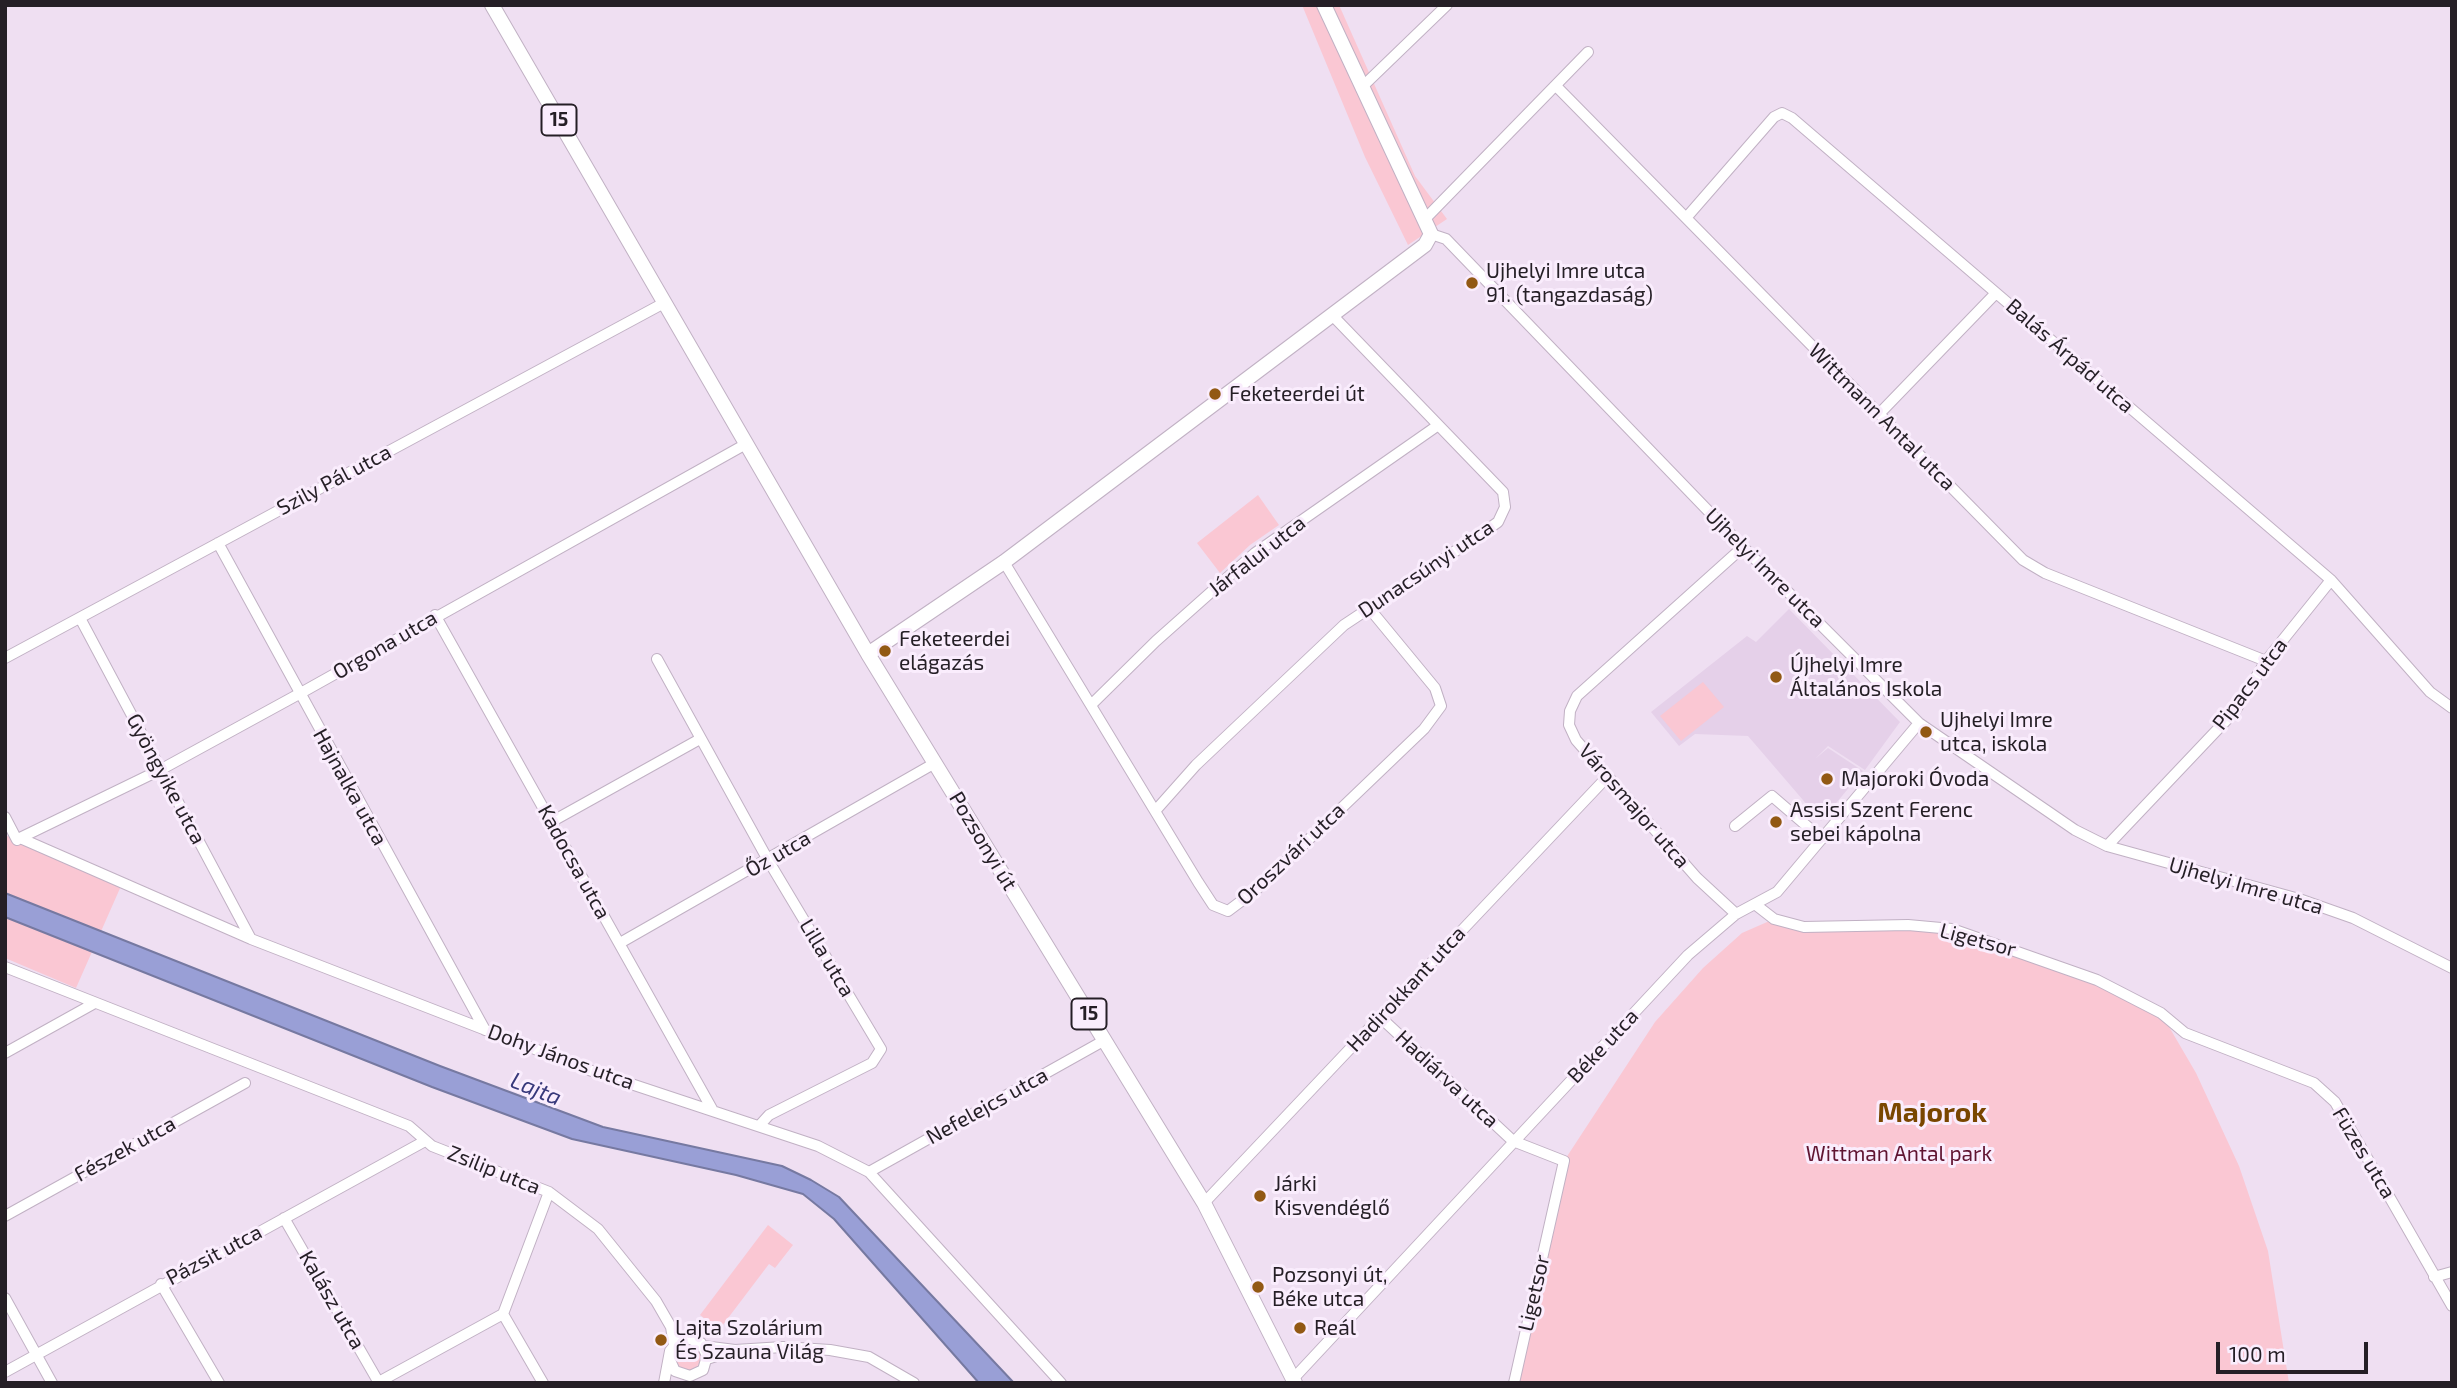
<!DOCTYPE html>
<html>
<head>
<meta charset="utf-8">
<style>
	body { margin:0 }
	#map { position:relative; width:2457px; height:1388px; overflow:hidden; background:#efdff2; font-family:"Exo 2",sans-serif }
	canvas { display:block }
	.frame { position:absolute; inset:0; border:7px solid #251f26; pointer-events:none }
	.scale { position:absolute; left:2216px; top:1342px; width:152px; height:32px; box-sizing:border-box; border:4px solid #251f26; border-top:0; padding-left:9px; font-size:21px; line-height:24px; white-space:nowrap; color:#251f26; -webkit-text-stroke:5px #faedfd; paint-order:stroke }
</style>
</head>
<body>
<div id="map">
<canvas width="2457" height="1388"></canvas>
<div class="frame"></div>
<div class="scale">100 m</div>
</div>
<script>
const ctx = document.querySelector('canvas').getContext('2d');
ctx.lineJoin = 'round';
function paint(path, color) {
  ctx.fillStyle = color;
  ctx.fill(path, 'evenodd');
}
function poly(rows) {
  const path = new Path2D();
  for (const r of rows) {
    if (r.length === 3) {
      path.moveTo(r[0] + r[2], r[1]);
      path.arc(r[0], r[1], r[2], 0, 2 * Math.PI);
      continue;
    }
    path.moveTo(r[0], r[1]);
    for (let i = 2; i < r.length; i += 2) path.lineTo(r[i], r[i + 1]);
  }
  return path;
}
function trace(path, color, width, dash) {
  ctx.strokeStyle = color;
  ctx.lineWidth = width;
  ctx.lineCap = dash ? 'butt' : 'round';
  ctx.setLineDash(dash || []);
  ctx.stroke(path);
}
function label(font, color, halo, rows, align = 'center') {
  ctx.font = font + ' "Exo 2",sans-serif';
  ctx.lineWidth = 6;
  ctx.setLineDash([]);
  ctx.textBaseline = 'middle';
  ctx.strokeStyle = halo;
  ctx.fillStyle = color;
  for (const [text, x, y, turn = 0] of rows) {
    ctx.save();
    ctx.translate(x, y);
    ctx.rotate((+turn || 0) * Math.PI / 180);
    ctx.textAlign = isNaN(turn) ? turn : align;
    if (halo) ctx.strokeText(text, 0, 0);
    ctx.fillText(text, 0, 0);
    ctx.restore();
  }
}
const built = poly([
	[1789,609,1900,722,1865,770,1828,746,1815,759,1828,748,1863,771,1821,821,1748,736,1695,734,1679,746,1651,712,1747,636,1756,642]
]);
const green = poly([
	[1302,5,1339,5,1415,176,1447,219,1408,245,1365,157],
	[1258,495,1279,525,1250,545,1220,573,1197,543],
	[1703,682,1724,707,1681,741,1660,716],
	[5,835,121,886,76,988,5,958],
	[1774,919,1804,927,1952,929,2011,949,2161,1013,2196,1073,2239,1166,2268,1251,2289,1383,1515,1383,1564,1161,1655,1022,1703,968,1742,933],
	[768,1225,793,1245,775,1268,769,1264,719,1330,700,1315],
	[688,1357,13]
]);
const water = poly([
	[5,893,440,1066,603,1127,782,1166,811,1180,839,1197,1014,1383,979,1383,834,1219,803,1194,736,1175,572,1139,432,1087,5,917,5,893]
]);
const minor = poly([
	[1556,86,2023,560,2045,573,2266,661],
	[1361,88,1447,5],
	[1686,218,1774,117,1782,113,1792,118,2331,580,2430,692,2452,708],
	[1424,220,1588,52],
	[1431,234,1446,239,1743,547,1919,723,2075,830,2107,846,2299,899,2353,918,2452,968],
	[1879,414,1996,293],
	[218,543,485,1030],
	[1004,562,1198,882,1213,905,1228,911,1256,890,1424,729,1441,706,1435,688,1369,608],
	[435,615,712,1109],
	[80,618,251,939],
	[5,658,664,303],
	[657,659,768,860,881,1049,872,1063,769,1115,759,1126],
	[1092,704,1156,641,1255,553,1437,426],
	[1156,810,1196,765,1344,625,1484,532,1498,522,1505,507,1503,492,1333,316],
	[5,817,17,840,20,838,251,939,589,1070,818,1146,869,1172,1061,1383],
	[551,822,700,739],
	[1735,826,1772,796,1822,839],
	[20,838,160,770,299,694,746,444],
	[2107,846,2235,711,2266,661,2331,580],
	[1756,905,1774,919,1804,927,1908,925,1952,929,2097,980,2161,1013,2185,1033,2314,1083,2335,1102,2452,1306],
	[1736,914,1697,878,1576,740,1569,725,1570,711,1577,696,1743,547],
	[620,943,935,763],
	[5,967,409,1126,432,1146,549,1192,598,1229,656,1301,671,1327,674,1345],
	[1380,1017,1513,1141,1564,1161,1514,1383],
	[5,1053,93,1004],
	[869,1172,1105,1040],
	[1204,1203,1608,776],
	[5,1216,245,1083],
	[284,1218,379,1383],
	[2434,1277,2452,1272],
	[161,1284,219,1383],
	[5,1298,52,1383],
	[703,1346,735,1350,707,1359],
	[735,1350,783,1347,830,1350,869,1357,914,1383],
	[5,1372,425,1141],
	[1293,1379,1688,955,1736,914,1777,892,1919,723],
	[377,1383,503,1314],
	[543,1383,503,1314,549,1192],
	[664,1383,670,1351,679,1340,687,1338,701,1343,707,1356,703,1370,690,1376,675,1371,669,1358]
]);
const major = poly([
	[492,5,868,654,1204,1203,1295,1383],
	[868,654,1004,562,1425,245,1431,234,1324,5]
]);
const markers = [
	[1472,283,7,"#925914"],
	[1215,394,7,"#925914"],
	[885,651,7,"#925914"],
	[1776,677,7,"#925914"],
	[1926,732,7,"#925914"],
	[1827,779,7,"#925914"],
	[1776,822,7,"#925914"],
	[1260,1196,7,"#925914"],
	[1258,1287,7,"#925914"],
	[1300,1328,7,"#925914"],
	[661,1340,7,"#925914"]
];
const shields = [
	[559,120,35],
	[1089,1014,35]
];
const shieldNames = [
	["15",559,120],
	["15",1089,1014]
];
const poiNames = [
	["Ujhelyi Imre utca",1486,271],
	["91. (tangazdaság)",1486,295],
	["Feketeerdei út",1229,394],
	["Feketeerdei",899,639],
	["elágazás",899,663],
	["Újhelyi Imre",1790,665],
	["Általános Iskola",1790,689],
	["Ujhelyi Imre",1940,720],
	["utca, iskola",1940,744],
	["Majoroki Óvoda",1841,779],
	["Assisi Szent Ferenc",1790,810],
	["sebei kápolna",1790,834],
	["Járki",1274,1184],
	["Kisvendéglő",1274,1208],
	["Pozsonyi út,",1272,1275],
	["Béke utca",1272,1299],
	["Lajta Szolárium",675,1328],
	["És Szauna Világ",675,1352],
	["Reál",1314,1328]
];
const streetNames = [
	["Balás Árpád utca",2070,356,41],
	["Wittmann Antal utca",1882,417,45],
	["Szily Pál utca",334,480,-28],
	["Járfalui utca",1257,556,-38],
	["Ujhelyi Imre utca",1765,568,45],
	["Dunacsúnyi utca",1426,569,-34],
	["Orgona utca",385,645,-30],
	["Pipacs utca",2250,684,-53],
	["Gyöngyike utca",166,779,62],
	["Hajnalka utca",350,787,61],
	["Városmajor utca",1634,806,49],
	["Pozsonyi út",983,841,59],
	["Őz utca",778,854,-30],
	["Oroszvári utca",1291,854,-43],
	["Kadocsa utca",574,862,61],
	["Ujhelyi Imre utca",2246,886,16],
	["Ligetsor",1978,940,15],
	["Lilla utca",827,958,59],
	["Hadirokkant utca",1406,989,-47],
	["Béke utca",1603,1046,-47],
	["Dohy János utca",561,1057,20],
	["Hadiárva utca",1447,1079,43],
	["Nefelejcs utca",987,1106,-29],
	["Fészek utca",125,1149,-29],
	["Füzes utca",2364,1153,59],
	["Zsilip utca",494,1170,22],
	["Pázsit utca",214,1255,-28],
	["Ligetsor",1534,1293,-77],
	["Kalász utca",332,1300,60]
];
const parkNames = [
	["Wittman Antal park",1899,1154]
];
const waterNames = [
	["Lajta",536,1089,22]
];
const districtNames = [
	["Majorok",1932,1113]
];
paint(built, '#e5d0e9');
paint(green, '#fac7d3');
paint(water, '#999fd6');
trace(water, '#7679a1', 2);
trace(minor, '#c1b1c4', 12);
trace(major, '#c1b1c4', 16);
trace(minor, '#fff', 10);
trace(major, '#fff', 14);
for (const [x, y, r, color] of markers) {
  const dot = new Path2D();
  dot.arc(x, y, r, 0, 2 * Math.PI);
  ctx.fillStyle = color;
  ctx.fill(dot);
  trace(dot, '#faedfd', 2.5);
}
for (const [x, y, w] of shields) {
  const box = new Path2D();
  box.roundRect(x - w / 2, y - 15.5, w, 31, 5);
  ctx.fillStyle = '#faedfd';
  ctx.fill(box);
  trace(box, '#251f26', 2);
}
label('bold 19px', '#251f26', null, shieldNames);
label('21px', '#251f26', '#faedfd', poiNames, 'left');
label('21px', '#251f26', '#faedfd', streetNames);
label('21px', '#601431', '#faedfd', parkNames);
label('italic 23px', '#38397b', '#faedfd', waterNames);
label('bold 28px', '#794600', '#faedfd', districtNames);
</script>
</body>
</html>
